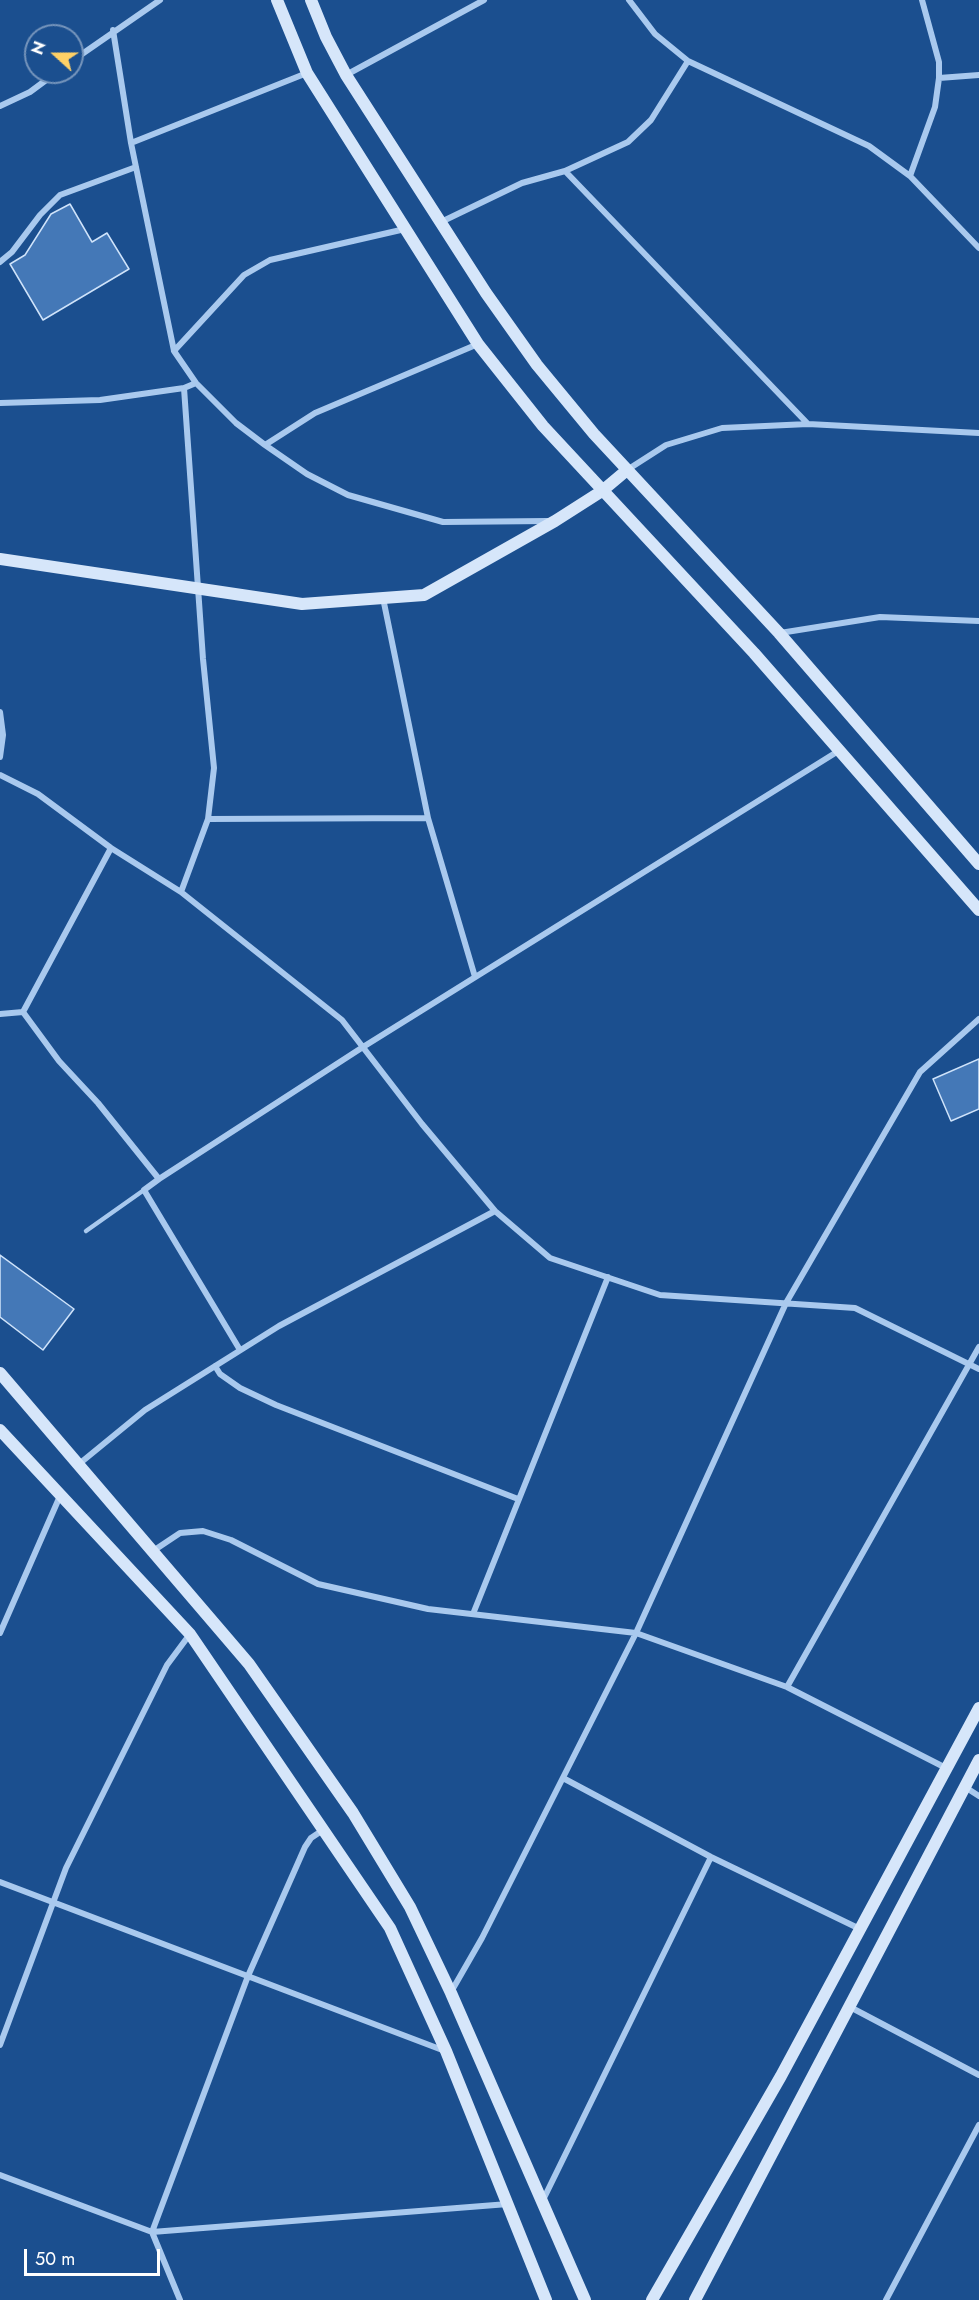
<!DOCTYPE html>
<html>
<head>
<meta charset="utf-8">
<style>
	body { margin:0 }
	#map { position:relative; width:979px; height:2300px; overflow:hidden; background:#1b4f8f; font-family:Jost,sans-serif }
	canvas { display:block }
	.north { position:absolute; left:24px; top:24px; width:60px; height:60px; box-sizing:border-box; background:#1b4f8f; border:2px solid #7695bc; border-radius:50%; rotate:291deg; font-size:16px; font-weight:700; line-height:24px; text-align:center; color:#fff }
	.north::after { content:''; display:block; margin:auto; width:21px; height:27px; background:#ffd166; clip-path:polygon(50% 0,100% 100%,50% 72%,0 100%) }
	.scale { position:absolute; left:24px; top:2249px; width:136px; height:27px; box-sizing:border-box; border:3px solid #fff; border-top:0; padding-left:8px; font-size:18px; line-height:21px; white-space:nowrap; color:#fff; -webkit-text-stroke:4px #1b4f8f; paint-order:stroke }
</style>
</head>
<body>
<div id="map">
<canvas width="979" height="2300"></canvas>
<div class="north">N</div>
<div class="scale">50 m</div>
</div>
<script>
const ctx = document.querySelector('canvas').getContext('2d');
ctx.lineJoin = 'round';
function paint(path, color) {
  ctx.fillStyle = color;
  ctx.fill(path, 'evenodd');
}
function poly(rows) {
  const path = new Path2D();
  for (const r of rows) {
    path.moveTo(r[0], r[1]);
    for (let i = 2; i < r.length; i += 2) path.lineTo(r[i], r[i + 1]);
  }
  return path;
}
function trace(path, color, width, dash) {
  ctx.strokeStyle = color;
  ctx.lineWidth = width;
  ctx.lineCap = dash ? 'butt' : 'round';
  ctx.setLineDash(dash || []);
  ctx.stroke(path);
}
const building = poly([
	[70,204,92,242,107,233,129,269,43,320,10,264,25,255,51,214,70,204],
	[979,1059,979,1109,951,1121,933,1079,979,1059],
	[0,1255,74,1309,43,1350,0,1317,0,1255]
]);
const lane = poly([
	[86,1231,144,1190]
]);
const street = poly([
	[629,0,655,34,688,61,869,146,910,176,979,248],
	[113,30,131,143,174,351,196,383,236,423,265,445,307,474,348,495,443,522,548,521],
	[72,61,160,0],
	[346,75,484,0],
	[939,78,979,75],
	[0,106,30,92,57,72],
	[131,143,307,73],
	[565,171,808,424],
	[910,176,935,107,939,78,939,62,922,0],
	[441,222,522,183,565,171,628,142,651,120,688,61],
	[0,262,12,252,40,215,60,195,136,167],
	[174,351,244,275,270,260,405,229],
	[0,403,100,400,184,388,196,383],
	[265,445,315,413,478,344],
	[627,470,666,445,722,428,808,424,979,433],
	[780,633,880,617,979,621],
	[0,712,3,735,0,757],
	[0,775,38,794,111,848,181,892,342,1020,422,1124,495,1211,550,1258,660,1295,855,1308,979,1369],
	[428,818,475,977],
	[208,819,428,818,383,598],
	[181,892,208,819,214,768,203,659,184,388],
	[23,1012,111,848],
	[0,1014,23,1012,59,1061,98,1103,159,1179,363,1047,840,750],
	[159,1179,144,1190,240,1350],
	[215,1366,220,1374,240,1388,276,1405,518,1499],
	[79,1464,145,1410,279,1326,495,1211],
	[153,1551,180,1533,203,1531,231,1540,318,1584,428,1609,636,1633,787,1687,946,1768],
	[473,1614,608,1277],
	[0,1633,60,1496],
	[787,1687,979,1347],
	[563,1778,711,1857,860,1929],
	[965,1787,979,1796],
	[323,1830,311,1838,305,1847,248,1976,152,2232,508,2204],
	[0,1882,445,2051],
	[451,1992,482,1938,636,1633,786,1303,920,1072,979,1019],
	[850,2007,979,2075],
	[0,2045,66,1868,167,1665,190,1634],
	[0,2175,152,2232,180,2300],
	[543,2200,711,1857],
	[886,2300,979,2125]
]);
const secondary = poly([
	[277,0,307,73,478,344,543,426,754,653,979,910],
	[311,0,326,37,346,75,486,293,537,365,594,434,779,633,979,864],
	[0,559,302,604,424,595,555,521,602,491,627,470],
	[0,1373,249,1664,353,1813,410,1907,451,1993,585,2300],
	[0,1430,190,1634,390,1928,446,2051,546,2300],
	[652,2300,781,2076,979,1708],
	[695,2300,979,1760]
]);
paint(building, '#4478b7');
trace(building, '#cfe3fa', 1.5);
trace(lane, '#a9c9ee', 4.5);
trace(street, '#a9c9ee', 6);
trace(secondary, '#d6e6fa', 12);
</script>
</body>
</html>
